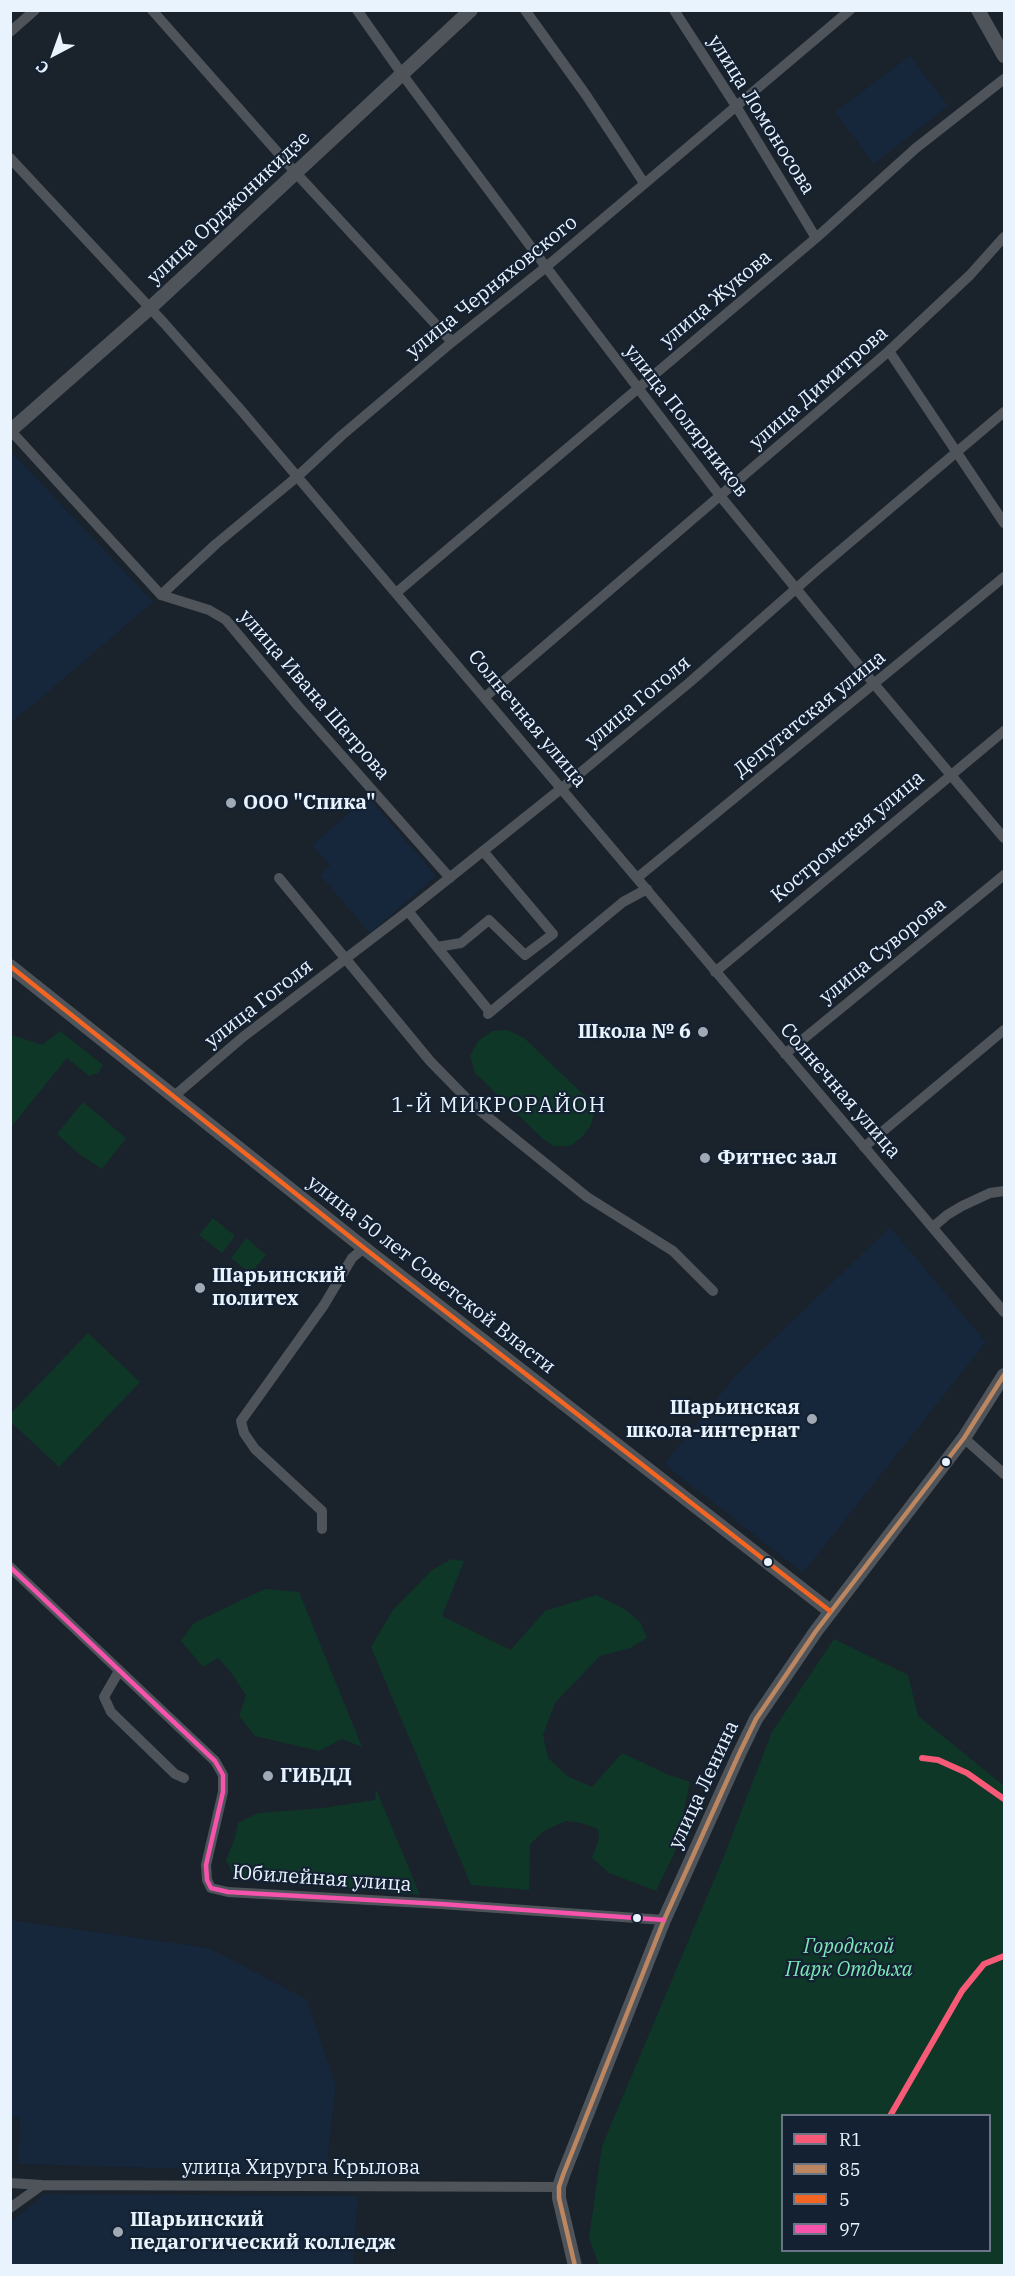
<!DOCTYPE html>
<html>
<head>
<meta charset="utf-8">
<style>
	body { margin:0 }
	#map { position:relative; width:1015px; height:2276px; overflow:hidden; background:#1a222b; font-family:"IBM Plex Serif",serif }
	canvas { display:block }
	.frame { position:absolute; inset:0; border:12px solid #e9f3fe; pointer-events:none }
	.legend { position:absolute; left:781px; top:2114px; width:210px; height:138px; box-sizing:border-box; background:#132132; border:2px solid #697584; margin:0; padding:8px 10px; list-style:none; font-size:18px; color:#e9f3fe }
	.legend li { display:flex; align-items:center; gap:12px; height:30px }
	.legend b { width:30px; border:2px solid #697584 }
	.north { position:absolute; left:24px; top:24px; width:60px; height:60px; -webkit-text-stroke:4px #132132; paint-order:stroke; rotate:221deg; font-size:16px; font-weight:700; line-height:24px; text-align:center; color:#e9f3fe }
	.north::after { content:''; display:block; margin:auto; width:21px; height:27px; background:#e9f3fe; clip-path:polygon(50% 0,100% 100%,50% 72%,0 100%) }
</style>
</head>
<body>
<div id="map">
<canvas width="1015" height="2276"></canvas>
<div class="frame"></div>
<ul class="legend">
<li><b style="height:8px;background:#f75a77"></b>R1</li>
<li><b style="height:8px;background:#bb8660"></b>85</li>
<li><b style="height:8px;background:#f26522"></b>5</li>
<li><b style="height:8px;background:#f653ac"></b>97</li>
</ul>
<div class="north">С</div>
</div>
<script>
const ctx = document.querySelector('canvas').getContext('2d');
ctx.lineJoin = 'round';
function paint(path, color) {
  ctx.fillStyle = color;
  ctx.fill(path, 'evenodd');
}
function poly(rows) {
  const path = new Path2D();
  for (const r of rows) {
    path.moveTo(r[0], r[1]);
    for (let i = 2; i < r.length; i += 2) path.lineTo(r[i], r[i + 1]);
  }
  return path;
}
function trace(path, color, width, dash) {
  ctx.strokeStyle = color;
  ctx.lineWidth = width;
  ctx.lineCap = dash ? 'butt' : 'round';
  ctx.setLineDash(dash || []);
  ctx.stroke(path);
}
function label(font, color, halo, rows, align = 'center') {
  ctx.font = font + ' "IBM Plex Serif",serif';
  ctx.lineWidth = 4.5;
  ctx.setLineDash([]);
  ctx.textBaseline = 'middle';
  ctx.strokeStyle = halo;
  ctx.fillStyle = color;
  for (const [text, x, y, turn = 0] of rows) {
    ctx.save();
    ctx.translate(x, y);
    ctx.rotate((+turn || 0) * Math.PI / 180);
    ctx.textAlign = isNaN(turn) ? turn : align;
    if (halo) ctx.strokeText(text, 0, 0);
    ctx.fillText(text, 0, 0);
    ctx.restore();
  }
}
const built = poly([
	[910,56,948,106,874,164,835,112],
	[11,451,153,602,41,698,11,722],
	[368,797,436,876,370,933,320,875,330,866,312,845],
	[890,1227,986,1342,803,1573,664,1464,736,1375],
	[10,1920,209,1948,306,1999,336,2085,326,2173,18,2164,20,2118,10,2117],
	[44,2194,358,2196,353,2265,11,2265,11,2222]
]);
const green = poly([
	[507,1030,524,1038,585,1096,594,1113,591,1125,582,1137,570,1146,554,1146,542,1138,475,1073,470,1056,478,1041,492,1031],
	[60,1031,103,1065,98,1073,89,1076,67,1058,11,1127,11,1037,12,1035,42,1045],
	[83,1102,126,1138,102,1169,79,1154,57,1134],
	[213,1218,235,1236,222,1253,199,1235],
	[246,1238,266,1255,255,1268,247,1271,231,1258],
	[88,1333,140,1382,59,1467,11,1422,11,1413],
	[452,1559,464,1561,442,1616,511,1650,545,1611,596,1595,623,1608,640,1622,647,1638,630,1648,600,1656,555,1703,543,1735,548,1758,569,1777,592,1787,622,1753,669,1775,690,1782,675,1852,656,1891,609,1873,592,1858,599,1839,598,1829,581,1823,566,1821,544,1831,530,1844,529,1890,471,1885,371,1647,393,1610,432,1570],
	[265,1589,299,1592,362,1747,342,1739,319,1751,255,1736,239,1716,246,1695,230,1671,218,1658,203,1667,181,1641,194,1623],
	[834,1639,908,1675,918,1716,1003,1785,1004,1783,1004,2265,599,2265,589,2238,602,2146,722,1861,772,1732],
	[782,2116,990,2116,990,2250,782,2250],
	[376,1789,420,1895,235,1878,226,1860,235,1838,238,1823,258,1813,323,1808,375,1800]
]);
const street = poly([
	[152,10,295,172,452,342],
	[357,10,402,74,546,267,721,497,875,685,1004,838],
	[525,10,586,95,644,183],
	[674,10,736,106,816,238],
	[10,32,35,10],
	[10,158,164,323,240,409,1004,1312],
	[889,351,1004,523],
	[11,431,161,595,209,610,226,620,298,706,450,878],
	[396,593,816,238,916,148,1004,79],
	[161,595,216,544,298,476,341,436,452,342,546,267,850,10],
	[485,697,889,351,970,275,1004,237],
	[279,878,430,1061,473,1105,587,1197,673,1251,713,1291],
	[637,878,1004,577],
	[408,911,437,947,461,943,489,920,525,955,553,934,483,851],
	[437,947,490,1012],
	[715,972,1004,731],
	[488,1014,623,902,647,889],
	[785,1054,1004,875],
	[173,1097,243,1037,408,911,562,788,690,682,816,571,1004,412],
	[864,1147,1004,1030],
	[933,1227,947,1215,962,1206,990,1193,1004,1191],
	[964,1438,1004,1474],
	[322,1529,322,1511,255,1449,244,1433,241,1421,324,1305,352,1258,364,1248],
	[10,1567,215,1761,223,1775,223,1792,206,1865,207,1880,211,1888,228,1892,441,1904,664,1920],
	[119,1671,104,1697,111,1712,175,1774,184,1778],
	[10,2183,42,2185,559,2187],
	[10,2208,42,2185]
]);
const secondary = poly([
	[978,10,1004,56],
	[10,431,149,309,471,10],
	[10,966,364,1248,830,1611],
	[575,2266,559,2198,559,2187,563,2175,664,1920,739,1754,756,1719,816,1631,964,1438,1004,1375]
]);
const bus1 = poly([
	[575,2266,559,2198,559,2187,563,2175,664,1920,739,1754,756,1719,816,1631,964,1438,1004,1375]
]);
const bus2 = poly([
	[10,966,364,1248,830,1611]
]);
const bus3 = poly([
	[10,1567,215,1761,223,1775,223,1792,206,1865,207,1880,211,1888,228,1892,441,1904,664,1920]
]);
const rail1 = poly([
	[922,1758,938,1760,967,1773,1004,1799],
	[890,2116,962,1991,984,1964,1004,1956]
]);
const markers = [
	[231,803,6,"#a1aab4"],
	[703,1032,6,"#a1aab4"],
	[705,1158,6,"#a1aab4"],
	[200,1288,6,"#a1aab4"],
	[812,1419,6,"#a1aab4"],
	[946,1462,5,"#e9f3fe"],
	[768,1562,5,"#e9f3fe"],
	[268,1776,6,"#a1aab4"],
	[637,1918,5,"#e9f3fe"],
	[118,2232,6,"#a1aab4"]
];
const streetNames = [
	["улица Ломоносова",761,115,58],
	["улица Орджоникидзе",229,208,-43],
	["улица Черняховского",492,287,-39],
	["улица Жукова",716,299,-40],
	["улица Димитрова",819,388,-41],
	["улица Полярников",686,421,52],
	["улица Ивана Шатрова",314,695,49],
	["улица Гоголя",638,702,-40],
	["Депутатская улица",810,714,-39],
	["Солнечная улица",527,719,50],
	["Костромская улица",848,837,-40],
	["улица Суворова",883,951,-39],
	["улица Гоголя",259,1004,-38],
	["Солнечная улица",840,1091,49],
	["улица 50 лет Советской Власти",431,1275,38],
	["улица Ленина",704,1785,-65],
	["Юбилейная улица",322,1879,4],
	["улица Хирурга Крылова",301,2168]
];
const poiNames = [
	["ООО \"Спика\"",243,803],
	["Школа № 6",691,1032,"right"],
	["Фитнес зал",717,1158],
	["Шарьинский",212,1276],
	["политех",212,1299],
	["Шарьинская",800,1408,"right"],
	["школа-интернат",800,1431,"right"],
	["ГИБДД",280,1776],
	["Шарьинский",130,2220],
	["педагогический колледж",130,2243]
];
const parkNames = [
	["Городской",849,1947],
	["Парк Отдыха",849,1970]
];
const neighbourhoodNames = [
	["1-Й МИКРОРАЙОН",499,1106]
];
paint(built, '#16263b');
paint(green, '#0f3728');
trace(street, '#4f545b', 10);
trace(secondary, '#4f545b', 14);
trace(bus1, '#bb8660', 4.5);
trace(bus2, '#f26522', 4.5);
trace(bus3, '#f653ac', 4.5);
trace(rail1, '#f75a77', 6);
for (const [x, y, r, color] of markers) {
  const dot = new Path2D();
  dot.arc(x, y, r, 0, 2 * Math.PI);
  ctx.fillStyle = color;
  ctx.fill(dot);
  trace(dot, '#132132', 2);
}
label('20px', '#e9f3fe', '#132132', streetNames);
label('bold 20px', '#e9f3fe', '#132132', poiNames, 'left');
label('italic 20px', '#7ce8b6', '#132132', parkNames);
ctx.letterSpacing = '1.5px';
label('21px', '#e9f3fe', '#132132', neighbourhoodNames);
ctx.letterSpacing = '0px';
</script>
</body>
</html>
